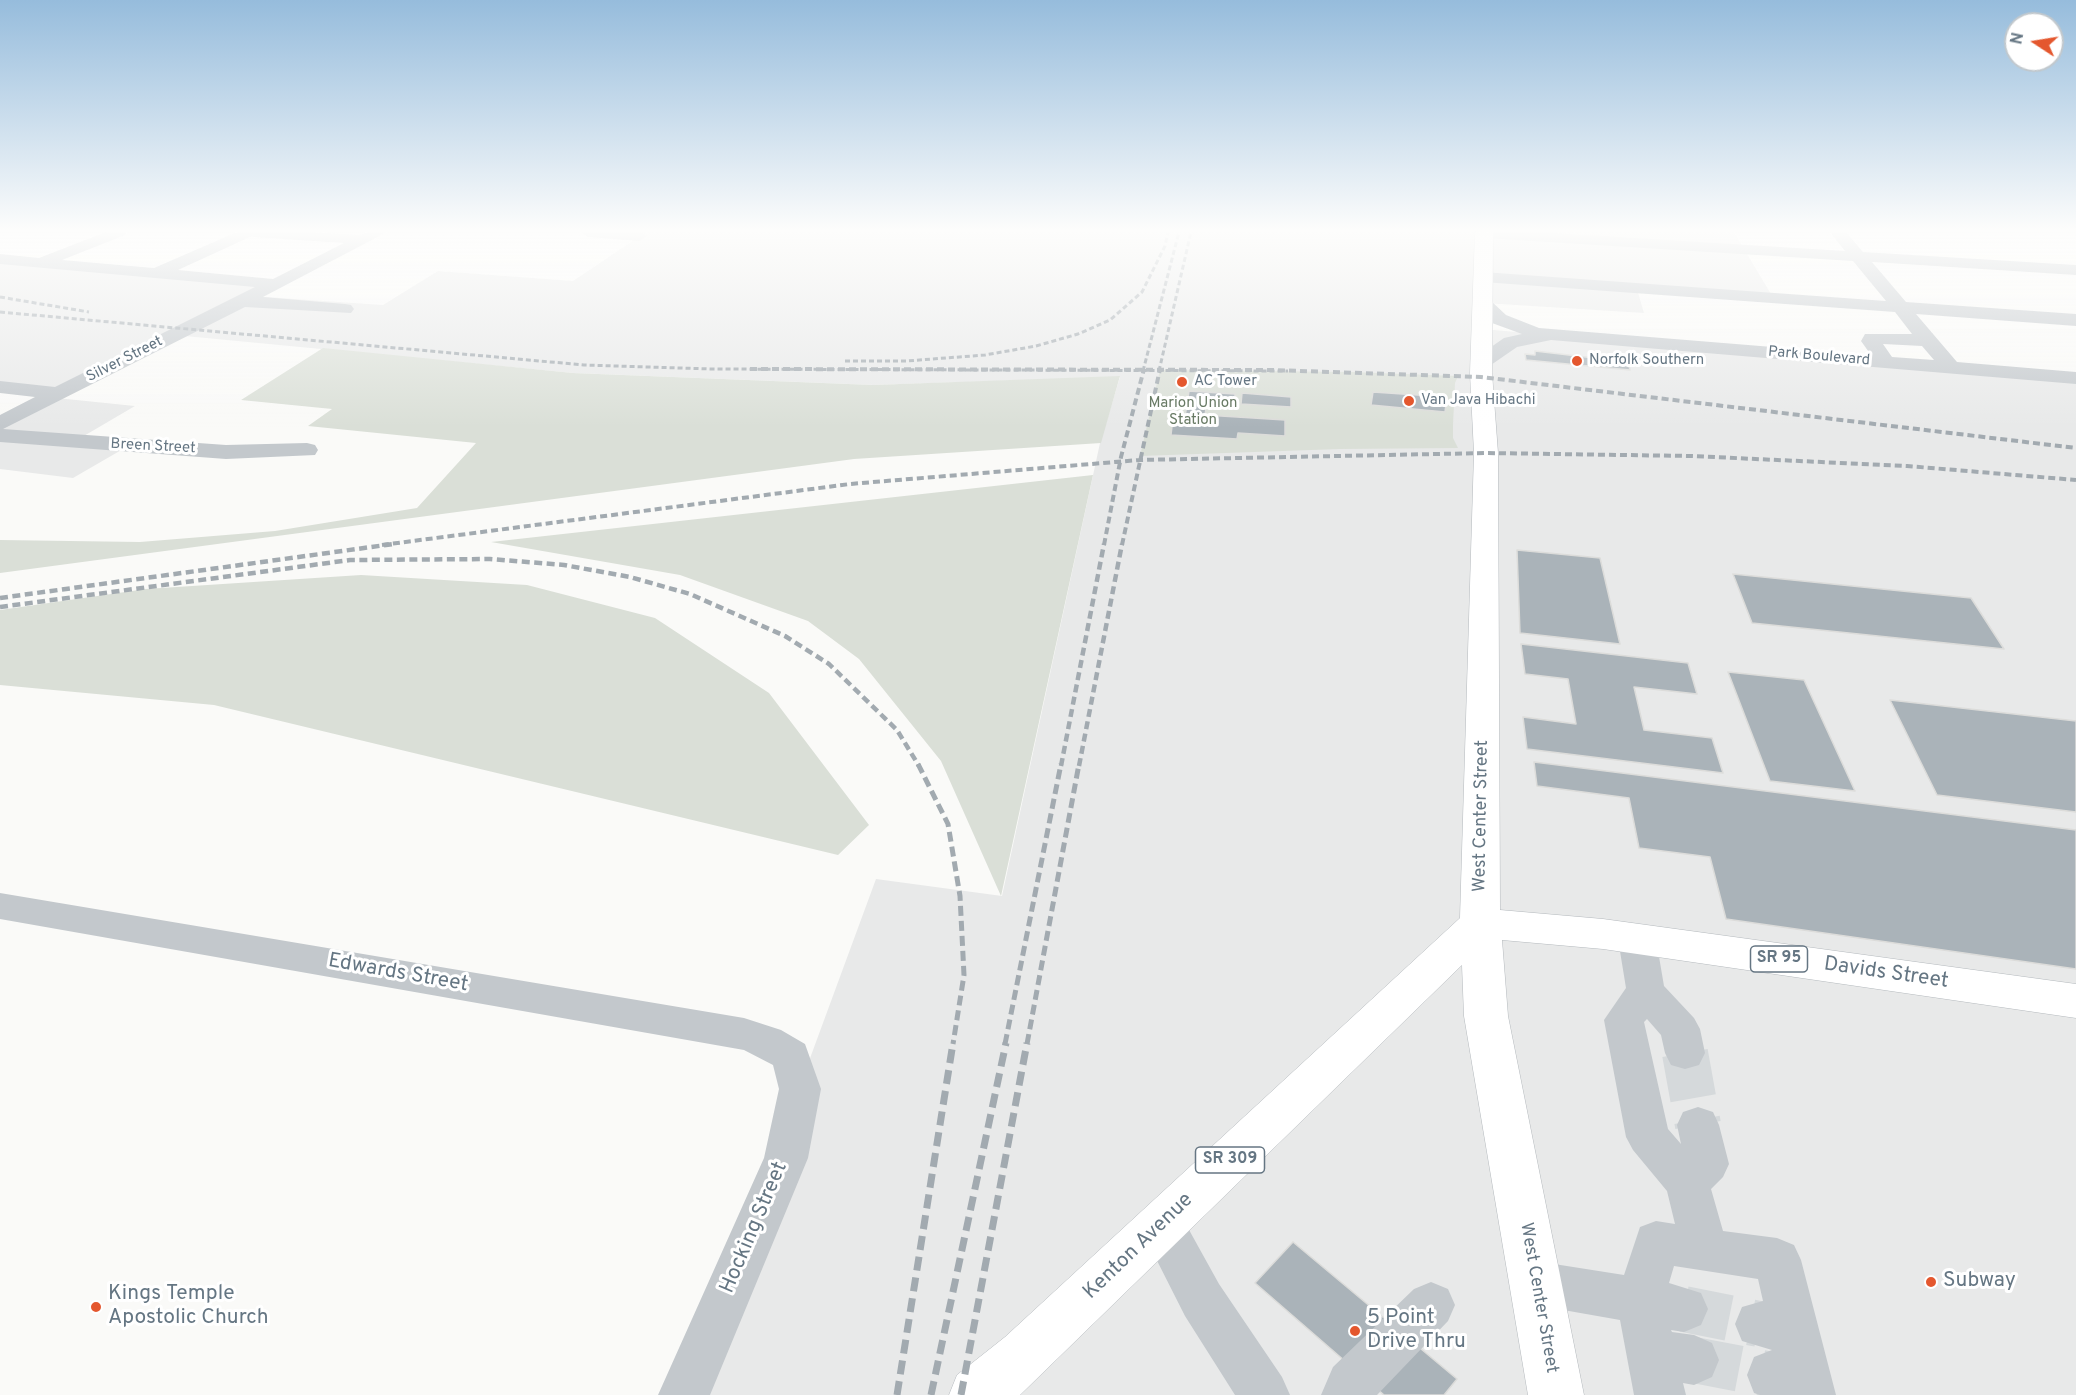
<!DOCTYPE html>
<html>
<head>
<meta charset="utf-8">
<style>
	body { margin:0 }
	#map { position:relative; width:2076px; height:1395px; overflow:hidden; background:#fafaf8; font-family:Overpass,sans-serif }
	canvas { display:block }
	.north { position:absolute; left:2004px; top:12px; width:60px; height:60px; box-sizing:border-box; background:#fff; border:2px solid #c1c8cd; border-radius:50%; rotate:282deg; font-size:16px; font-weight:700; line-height:24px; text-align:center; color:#657683 }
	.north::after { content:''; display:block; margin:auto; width:21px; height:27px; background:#e4572e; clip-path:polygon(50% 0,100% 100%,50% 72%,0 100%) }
</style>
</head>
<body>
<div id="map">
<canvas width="2076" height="1395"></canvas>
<div class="north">N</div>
</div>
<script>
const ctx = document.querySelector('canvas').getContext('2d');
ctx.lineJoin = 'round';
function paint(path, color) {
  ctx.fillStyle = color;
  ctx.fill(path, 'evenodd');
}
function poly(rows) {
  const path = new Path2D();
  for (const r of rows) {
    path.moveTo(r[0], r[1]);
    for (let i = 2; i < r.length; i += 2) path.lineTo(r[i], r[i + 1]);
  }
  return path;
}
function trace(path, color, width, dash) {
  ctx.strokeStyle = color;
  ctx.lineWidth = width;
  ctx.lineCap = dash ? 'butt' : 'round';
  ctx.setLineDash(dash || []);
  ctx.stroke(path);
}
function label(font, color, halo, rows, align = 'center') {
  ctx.font = font + ' Overpass,sans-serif';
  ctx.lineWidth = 6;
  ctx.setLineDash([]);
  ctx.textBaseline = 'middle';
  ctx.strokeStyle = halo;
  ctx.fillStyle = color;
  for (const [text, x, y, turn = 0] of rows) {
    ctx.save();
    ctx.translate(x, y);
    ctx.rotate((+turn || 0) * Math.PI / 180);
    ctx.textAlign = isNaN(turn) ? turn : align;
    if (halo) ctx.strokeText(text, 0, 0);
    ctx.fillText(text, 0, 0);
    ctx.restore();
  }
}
const built = poly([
	[646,232,1734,232,1774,299,1637,289,1644,313,1483,303,1482,329,2076,380,2076,1395,686,1395,876,879,1002,896,1100,443,1120,377,873,385,573,373,174,335,62,390,0,385,0,256,279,280,252,296,383,305,438,271,573,281],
	[47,397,135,406,77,440,130,445,73,478,0,469,0,420]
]);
const green = poly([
	[323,348,573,373,873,385,1120,376,1101,443,854,459,0,573,0,540,140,542,275,531,417,508,476,443,308,426,332,409,241,400],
	[1160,370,1351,372,1458,376,1455,383,1453,425,1453,438,1458,448,1340,449,1140,456],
	[1093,475,1001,896,941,761,859,659,808,621,680,575,491,542],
	[361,575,527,585,655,618,769,693,869,825,838,855,214,705,0,685,0,610,146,589]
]);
const building = poly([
	[1535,351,1628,362,1630,370,1526,360,1525,354,1535,355,1535,351],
	[1178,377,1188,378,1186,387,1176,386,1178,377],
	[1189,391,1235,394,1235,403,1207,402,1205,415,1285,420,1285,436,1238,433,1237,439,1171,435,1173,417,1185,417,1189,391],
	[1373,392,1447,397,1445,412,1371,405,1373,392],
	[1242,393,1291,397,1291,407,1241,404,1242,393],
	[1517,550,1600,558,1620,644,1520,633,1517,550],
	[1733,574,1971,598,2004,649,1752,623,1733,574],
	[1521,644,1688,663,1697,694,1634,687,1644,730,1712,738,1723,773,1527,749,1523,717,1576,724,1568,679,1525,674,1521,644],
	[1728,672,1804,680,1855,791,1770,781,1728,672],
	[1890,700,2076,721,2076,812,1937,795,1890,700],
	[1534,762,2076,830,2076,969,1726,919,1710,857,1639,848,1629,798,1537,786,1534,762],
	[1293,1242,1457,1379,1444,1395,1384,1395,1255,1283,1293,1242]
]);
const minorTunnel = poly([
	[1685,1053,1698,1125],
	[1684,1309,1759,1324],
	[1694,1360,1772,1375]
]);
const minor = poly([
	[106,232,127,232,125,235,62,260,154,268,237,232,313,232,360,235,367,232,387,232,263,297,345,304,351,305,354,309,351,313,245,307,3,429,226,445,307,443,315,445,318,450,315,455,226,459,0,442,0,415,35,397,0,393,0,381,55,387,255,287,0,264,0,254,39,258,106,232],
	[252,236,254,237,344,243,273,279,178,270,252,236],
	[580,232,641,232,647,236,639,241,588,237,580,232],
	[1477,232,1538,232,1845,251,1830,232,1846,232,1863,252,2076,265,2076,275,1872,262,1906,302,2076,314,2076,326,1916,314,1957,362,2076,372,2076,384,1551,340,1517,347,1488,367,1474,367,1471,363,1474,359,1504,338,1522,334,1492,323,1474,303,1483,298,1489,299,1506,315,1539,328,1871,355,1861,341,1865,334,1912,334,1895,312,1483,282,1474,277,1483,272,1886,301,1853,261,1484,238,1478,236,1477,232],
	[1883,344,1922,346,1934,360,1892,357,1883,344],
	[0,893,744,1018,781,1030,805,1044,821,1089,808,1158,710,1395,658,1395,764,1158,779,1089,773,1065,744,1050,0,919,0,893],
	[1637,925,1650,929,1656,939,1664,986,1694,1018,1700,1029,1705,1053,1699,1065,1685,1069,1671,1065,1665,1053,1661,1035,1647,1019,1644,1022,1668,1129,1681,1144,1677,1125,1683,1112,1698,1107,1713,1112,1719,1125,1729,1164,1723,1177,1711,1189,1723,1231,1777,1238,1794,1245,1801,1260,1836,1395,1760,1395,1754,1393,1747,1375,1754,1357,1772,1350,1742,1341,1735,1324,1742,1307,1763,1301,1758,1279,1674,1266,1669,1283,1701,1293,1708,1309,1701,1325,1684,1332,1671,1330,1672,1332,1694,1335,1712,1343,1719,1360,1712,1377,1694,1385,1683,1383,1686,1395,1634,1395,1620,1320,1535,1305,1518,1299,1511,1283,1518,1267,1535,1261,1624,1275,1640,1227,1656,1221,1675,1224,1667,1191,1633,1150,1626,1137,1604,1020,1626,988,1618,939,1624,929,1637,925],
	[1162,1204,1178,1210,1219,1284,1282,1377,1290,1395,1235,1395,1185,1316,1139,1225,1146,1210,1162,1204],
	[1431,1282,1448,1289,1455,1305,1448,1321,1377,1395,1321,1395,1333,1367,1414,1289,1431,1282]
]);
const major = poly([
	[1475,232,1493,232,1492,373,1498,453,1500,910,1603,919,2076,984,2076,1018,1603,949,1502,940,1508,1016,1584,1395,1528,1395,1464,1016,1462,965,1020,1395,949,1395,957,1375,1005,1337,1460,918,1474,453,1470,373,1475,232]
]);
const railFar4 = poly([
	[0,297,89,312],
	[0,312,584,365,711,369,1288,371],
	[845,361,906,361,985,355,1036,346,1078,334,1110,320,1142,292,1165,246,1168,232],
	[1143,371,1179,232],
	[1159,371,1191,232]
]);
const railFar3 = poly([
	[750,369,1271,370,1481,377,2076,448],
	[1226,380,1226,391],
	[382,545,850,484,1139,460,1486,453,1691,456,1907,466,2076,480],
	[1104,545,1121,457,1144,369],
	[1122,545,1160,369]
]);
const railFar2 = poly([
	[0,598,393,544],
	[0,607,350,560,490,559,564,565,630,577,690,594,785,636,829,664,897,730,919,766],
	[1061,766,1104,544],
	[1079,766,1122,544]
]);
const railFar1 = poly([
	[918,764,948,824,960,896,964,975,953,1044],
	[1005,1044,1061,764],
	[1027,1044,1079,764]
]);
const rail = poly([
	[897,1395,953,1043],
	[931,1395,1006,1043],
	[961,1395,1027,1043]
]);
const markers = [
	[1577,361,6,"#e4572e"],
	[1182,382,6,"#e4572e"],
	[1409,401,6,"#e4572e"],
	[1931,1282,6,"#e4572e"],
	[96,1307,6,"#e4572e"],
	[1355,1331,6,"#e4572e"]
];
const farStreetnames = [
	["Park Boulevard",1819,357,5],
	["Silver Street",125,360,-27],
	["Breen Street",153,447,3]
];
const farPoinames = [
	["Norfolk Southern",1589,361],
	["AC Tower",1194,382],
	["Van Java Hibachi",1421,401]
];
const farParknames = [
	["Marion Union",1193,404],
	["Station",1193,421]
];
const shields = [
	[1779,959,57],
	[1230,1160,69]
];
const shieldNames = [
	["SR 95",1779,959],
	["SR 309",1230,1160]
];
const streetNames = [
	["West Center Street",1482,816,-89],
	["West Center Street",1538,1298,80]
];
const nearStreetnames = [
	["Edwards Street",398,974,10],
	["Davids Street",1886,974,8],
	["Hocking Street",755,1228,-67],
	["Kenton Avenue",1139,1247,-44]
];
const nearPoinames = [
	["Subway",1943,1282],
	["Kings Temple",108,1295],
	["Apostolic Church",108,1319],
	["5 Point",1367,1319],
	["Drive Thru",1367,1343]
];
paint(built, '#e8e9e9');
paint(green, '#dadfd7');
paint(building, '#aab3b9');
trace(building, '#dcdcda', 1.5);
trace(minorTunnel, '#d5d9db', 46, [46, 22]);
trace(major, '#b5babe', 1);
paint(minor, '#c3c8cc');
paint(major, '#fff');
trace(railFar4, '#a2aab0', 3, [5, 3]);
trace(railFar3, '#a2aab0', 4, [7, 4]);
trace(railFar2, '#a2aab0', 4.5, [8, 4.5]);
trace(railFar1, '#a2aab0', 5, [10, 5]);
trace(rail, '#a2aab0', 7, [14, 7]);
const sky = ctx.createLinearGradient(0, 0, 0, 427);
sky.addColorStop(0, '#96bcdc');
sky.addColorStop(0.54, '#fdfdfc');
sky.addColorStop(1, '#fdfdfc00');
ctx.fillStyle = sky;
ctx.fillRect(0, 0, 2076, 427);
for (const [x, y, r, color] of markers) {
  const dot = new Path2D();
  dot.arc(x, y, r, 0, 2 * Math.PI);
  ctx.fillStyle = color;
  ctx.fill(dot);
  trace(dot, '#fff', 2);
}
label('15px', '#657683', '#fff', farStreetnames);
label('15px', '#657683', '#fff', farPoinames, 'left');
label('15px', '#687a64', '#fff', farParknames);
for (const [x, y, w] of shields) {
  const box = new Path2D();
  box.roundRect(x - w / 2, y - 13, w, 26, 4.5);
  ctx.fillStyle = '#fff';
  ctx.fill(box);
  trace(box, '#657683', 1.5);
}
label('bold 16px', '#657683', null, shieldNames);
label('18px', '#657683', '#fff', streetNames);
label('21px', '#657683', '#fff', nearStreetnames);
label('21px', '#657683', '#fff', nearPoinames, 'left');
</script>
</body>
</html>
